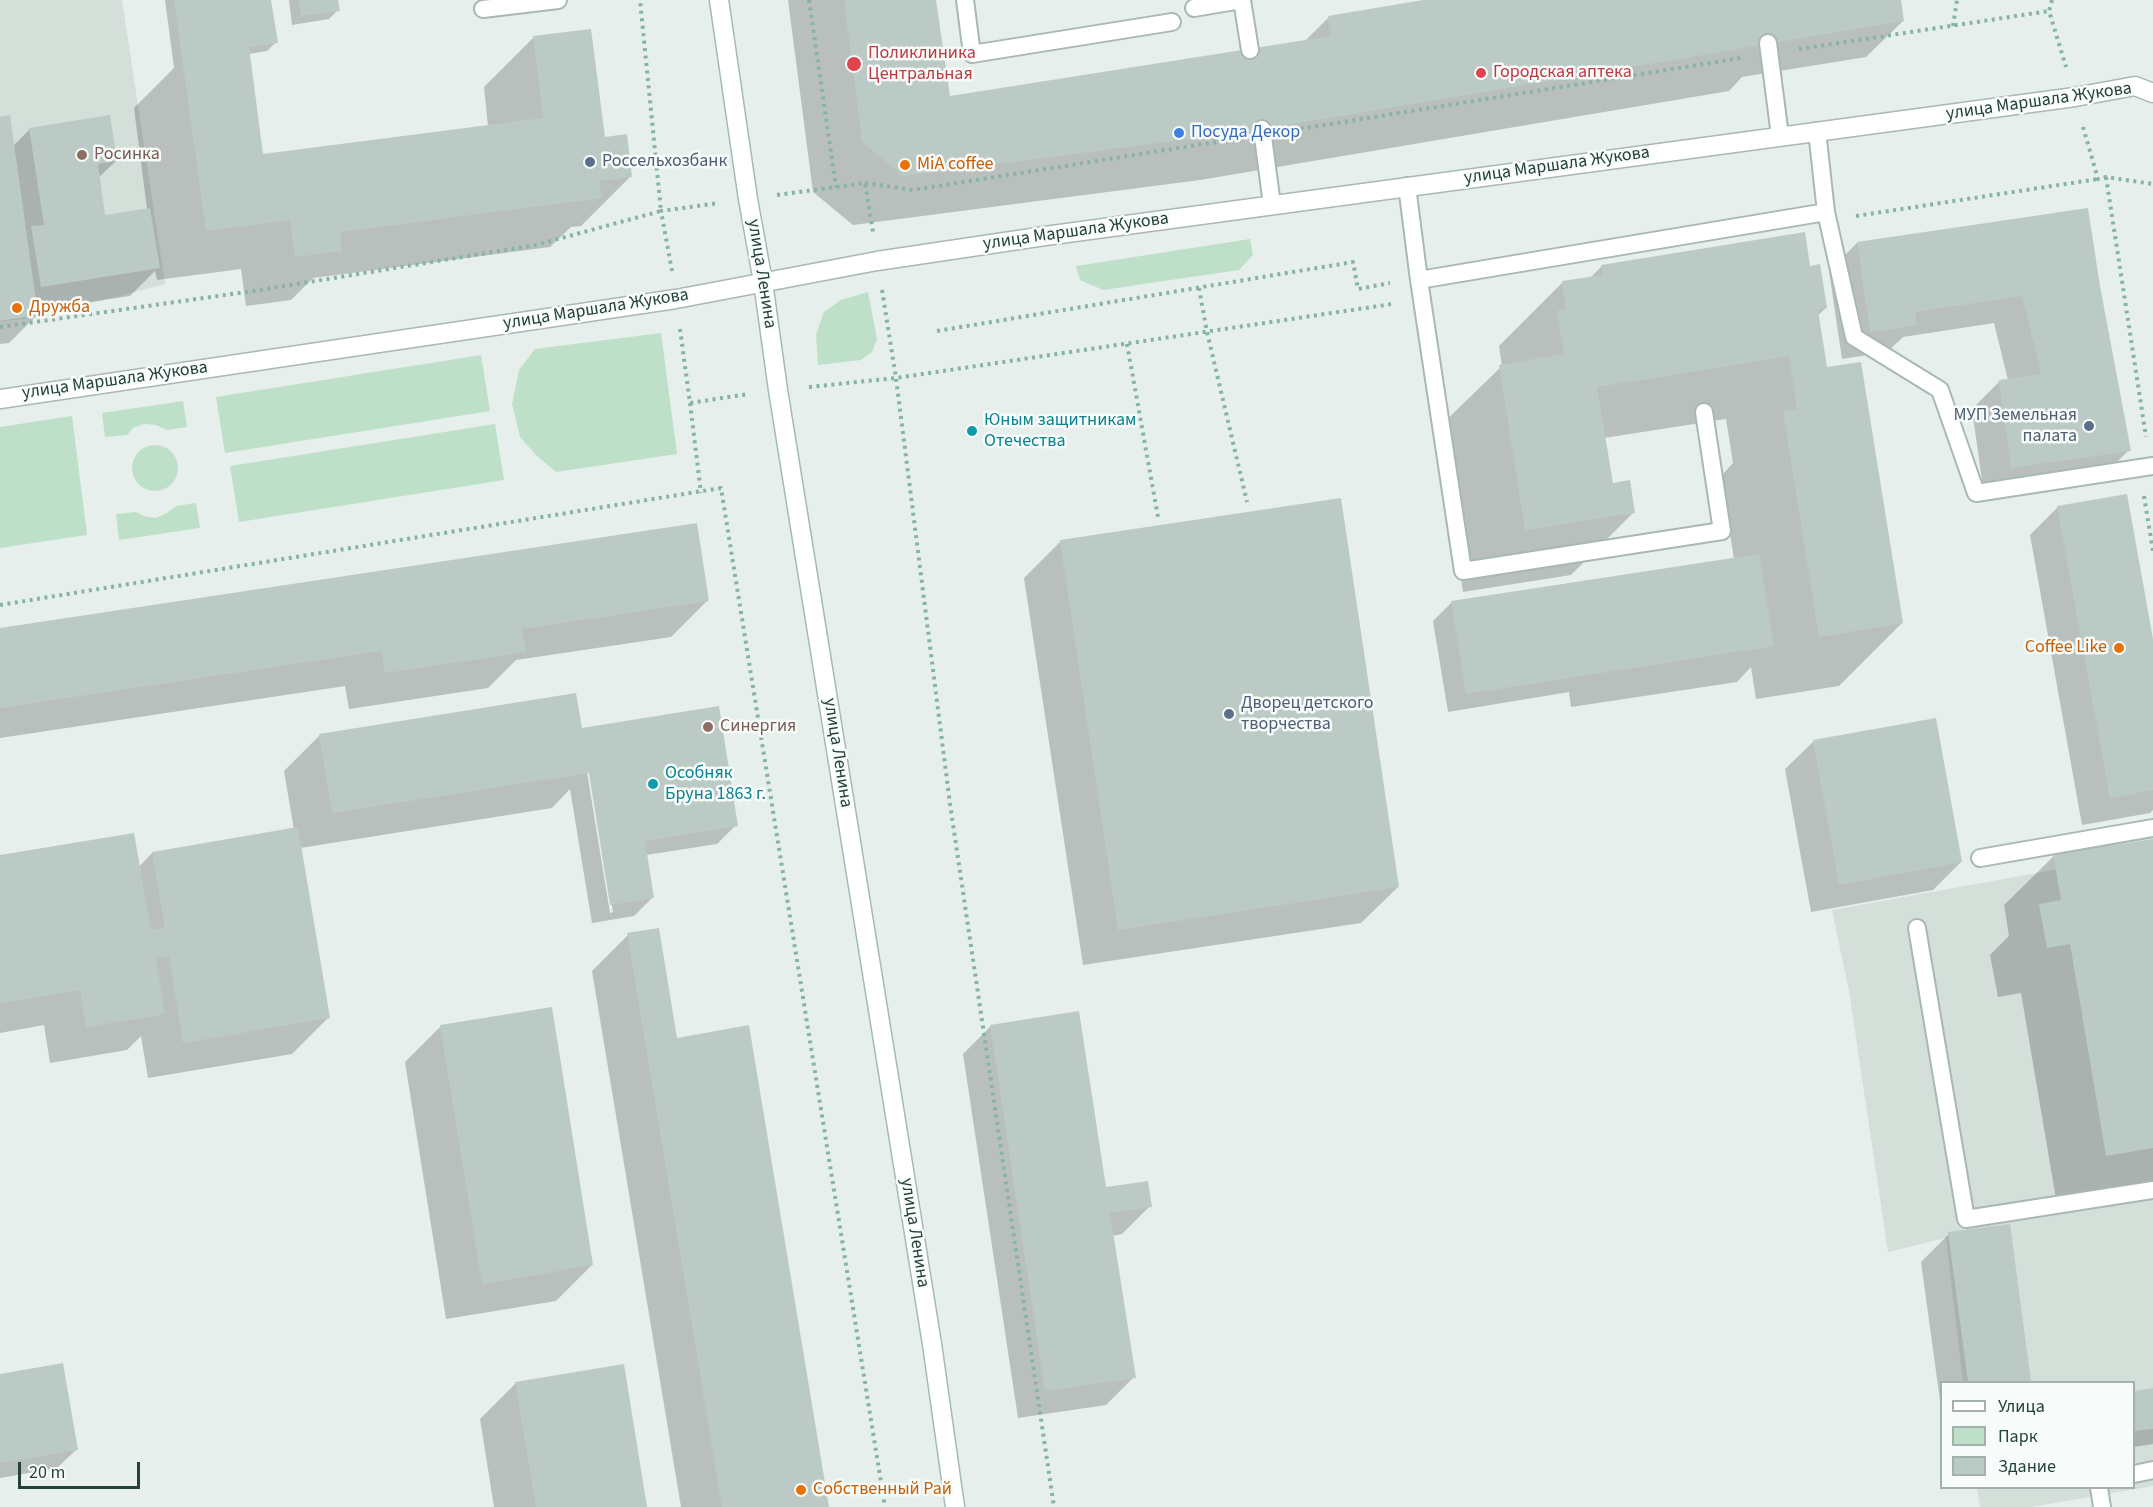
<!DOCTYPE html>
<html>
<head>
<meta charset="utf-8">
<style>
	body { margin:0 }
	#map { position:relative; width:2153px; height:1507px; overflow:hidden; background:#e6efeb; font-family:"Source Sans 3",sans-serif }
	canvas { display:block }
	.legend { position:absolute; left:1940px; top:1381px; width:195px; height:108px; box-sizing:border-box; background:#f7fbf9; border:2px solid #a3b1ad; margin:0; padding:8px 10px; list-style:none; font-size:18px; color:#24423a }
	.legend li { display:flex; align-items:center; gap:12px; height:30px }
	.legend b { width:30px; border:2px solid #a3b1ad }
	.scale { position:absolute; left:18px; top:1462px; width:122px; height:27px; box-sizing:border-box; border:3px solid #24423a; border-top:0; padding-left:8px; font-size:18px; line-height:21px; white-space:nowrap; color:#24423a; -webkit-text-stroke:4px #f7fbf9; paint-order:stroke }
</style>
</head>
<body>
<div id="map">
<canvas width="2153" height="1507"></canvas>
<ul class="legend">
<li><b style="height:8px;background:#fff"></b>Улица</li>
<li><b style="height:16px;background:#bfe0c8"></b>Парк</li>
<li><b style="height:16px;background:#bbcac4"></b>Здание</li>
</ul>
<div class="scale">20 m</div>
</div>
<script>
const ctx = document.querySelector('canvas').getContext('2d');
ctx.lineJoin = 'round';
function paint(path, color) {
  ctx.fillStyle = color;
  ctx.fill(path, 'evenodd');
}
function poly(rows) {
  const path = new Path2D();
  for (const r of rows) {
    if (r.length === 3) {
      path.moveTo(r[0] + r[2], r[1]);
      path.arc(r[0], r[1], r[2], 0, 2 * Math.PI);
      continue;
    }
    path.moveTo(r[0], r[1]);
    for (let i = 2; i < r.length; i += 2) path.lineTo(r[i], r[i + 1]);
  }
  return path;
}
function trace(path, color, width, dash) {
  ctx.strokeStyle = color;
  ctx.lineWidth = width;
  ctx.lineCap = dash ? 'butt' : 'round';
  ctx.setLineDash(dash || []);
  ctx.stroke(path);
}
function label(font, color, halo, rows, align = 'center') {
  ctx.font = font + ' "Source Sans 3",sans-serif';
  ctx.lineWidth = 5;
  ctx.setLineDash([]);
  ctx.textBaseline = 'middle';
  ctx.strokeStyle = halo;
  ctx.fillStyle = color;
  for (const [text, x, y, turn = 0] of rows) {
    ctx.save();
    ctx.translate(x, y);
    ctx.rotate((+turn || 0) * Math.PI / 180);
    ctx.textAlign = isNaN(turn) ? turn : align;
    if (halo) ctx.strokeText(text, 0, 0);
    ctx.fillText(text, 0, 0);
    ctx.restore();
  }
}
const built = poly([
	[0,0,122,0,165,284,43,316,0,322],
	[2153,852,2153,1486,2031,1507,1980,1507,1977,1488,2134,1488,2134,1382,1963,1382,1946,1238,1888,1252,1849,991,1832,910]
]);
const green = poly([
	[1250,239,1253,255,1239,270,1103,290,1080,280,1076,266],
	[868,292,877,339,872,352,861,360,818,365,816,334,824,312,841,300],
	[661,333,677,454,556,472,536,455,520,437,512,404,519,370,535,349],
	[481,355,490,411,225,453,216,397],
	[183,401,187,427,167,430,156,425,144,424,133,428,127,435,105,437,102,413],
	[72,416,87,535,0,548,0,427],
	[495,424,504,480,239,522,230,466],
	[155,468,23],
	[196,503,200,528,119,540,116,514,136,512,144,516,156,518,167,513,176,506]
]);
const shadow = poly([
	[165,0,270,0,276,42,267,51,249,54,262,155,488,126,484,87,533,38,631,176,581,226,571,227,550,247,313,278,291,300,246,306,241,269,157,280,155,271,130,296,36,310,37,315,9,343,0,344,0,118,13,146,30,129,116,161,98,178,104,216,147,209,134,108,174,68],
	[289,0,337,0,338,10,329,19,292,25],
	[788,0,935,0,949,97,1304,42,1328,18,1434,0,1899,0,1903,21,1866,57,1742,77,1729,91,1200,180,853,225,813,192],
	[1857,243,2098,287,2129,450,2101,478,1984,495,1972,409,2000,381,2008,380,1994,323,1903,337,1887,352,1842,359,1829,271],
	[1602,266,1809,268,1826,308,1817,316,1826,369,1902,623,1839,686,1756,699,1751,667,1737,682,1571,707,1569,692,1448,712,1433,621,1452,602,1734,559,1721,476,1733,463,1726,419,1604,438,1611,485,1634,512,1571,575,1463,592,1437,429,1502,366,1499,346,1562,283,1590,278],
	[1340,499,1398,887,1361,923,1083,965,1024,578,1060,542],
	[2058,507,2153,648,2153,810,2150,813,2082,825,2030,535],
	[707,601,671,637,516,660,488,688,349,709,345,686,0,738,0,629],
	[581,730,736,825,717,844,646,855,653,897,634,916,592,923,570,789,552,808,300,848,328,1018,292,1054,148,1078,141,1036,127,1050,50,1063,44,1025,0,1033,0,857,139,867,152,853,294,830,284,771,320,735],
	[590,770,613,912,610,913,587,772],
	[1813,742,1961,862,1933,890,1811,912,1785,769],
	[2153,840,2153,1189,2057,1205,2021,993,1998,997,1990,955,2009,936,2004,905,2054,856],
	[628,935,676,1039,828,1507,681,1507,592,971],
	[441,1026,592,1265,556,1301,446,1319,405,1062],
	[991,1026,1105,1189,1150,1206,1122,1234,1112,1236,1134,1377,1106,1405,1018,1418,963,1054],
	[2008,1226,2029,1382,1942,1382,1942,1415,1921,1262,1949,1234],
	[0,1375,76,1450,57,1468,0,1478],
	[516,1383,646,1507,494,1507,480,1419],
	[2153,1390,2153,1444,2134,1447,2134,1392]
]);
const building = poly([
	[174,0,271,0,278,43,249,47,263,154,543,118,533,36,591,29,605,137,627,134,632,177,599,181,602,198,340,232,342,251,295,257,290,220,206,231],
	[299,0,338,0,340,11,301,16],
	[844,0,936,0,950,96,1331,36,1328,16,1423,0,1901,0,1904,21,1251,131,903,176,862,142],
	[10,115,38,315,0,321,0,117],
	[110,115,117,161,98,164,105,215,150,208,160,268,41,287,31,226,44,225,29,128],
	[2088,208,2100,286,2131,451,2011,468,1999,380,2041,374,2022,296,1915,312,1917,325,1870,332,1857,242],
	[1805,232,1810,266,1820,264,1827,308,1818,310,1827,367,1861,362,1903,623,1819,637,1783,411,1797,409,1789,356,1597,387,1613,483,1630,480,1635,513,1525,530,1499,365,1564,354,1557,311,1566,309,1562,281,1603,275,1601,265],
	[2127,494,2153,639,2153,790,2110,798,2057,506],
	[1341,498,1399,887,1118,930,1060,540],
	[697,523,709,601,522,629,526,652,385,673,381,651,0,708,0,628],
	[1759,554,1774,646,1466,694,1451,601],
	[576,693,582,728,719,706,738,826,645,841,654,898,610,905,589,773,332,813,319,734],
	[1936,718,1962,862,1839,885,1813,740],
	[298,827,330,1018,183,1043,169,956,156,958,165,1014,86,1027,80,990,0,1003,0,855,134,833,151,930,165,928,152,852],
	[2153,839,2153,1148,2106,1156,2070,944,2047,948,2039,904,2061,900,2053,854],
	[659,928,677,1038,749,1025,829,1507,722,1507,627,933],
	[552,1007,593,1265,482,1284,440,1025],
	[1079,1011,1106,1187,1148,1181,1152,1207,1110,1213,1136,1378,1045,1391,990,1025],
	[2010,1224,2031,1382,1968,1382,1948,1232],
	[63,1363,78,1450,0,1463,0,1374],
	[624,1364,647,1507,536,1507,515,1382],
	[2153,1388,2153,1429,2134,1431,2134,1391]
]);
const path = poly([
	[809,0,836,187],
	[2052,0,2049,11,2066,67],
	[1953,26,1957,0],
	[1799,49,2049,11],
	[2083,127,2098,179,2106,177,2153,184],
	[1293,130,1741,58],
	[2106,177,2146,437],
	[865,183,913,190,1235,139],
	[777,195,865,183,873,232],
	[1856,216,2098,179],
	[672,271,661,211,719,203],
	[1199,288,1207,332,1247,502],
	[882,290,896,378,950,804,1054,1507],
	[0,327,260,290,536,245,661,211,640,0],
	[680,329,690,403,748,394],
	[937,331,1353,262,1358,289,1390,283],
	[1127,344,1158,517],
	[809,387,896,378,1392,304],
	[690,403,701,493],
	[2144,496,2153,551],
	[0,605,721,488,885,1507]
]);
const lane = poly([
	[965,0,972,54,1172,22],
	[1242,0,1250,50],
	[1194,8,1241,0],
	[483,9,558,0],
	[1768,43,1780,136],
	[1262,129,1272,205],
	[1817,131,1826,212,1854,337,1940,390,1976,493,2153,466],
	[1407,186,1419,280,1463,571,1722,531,1704,412],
	[1419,280,1826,212],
	[1980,858,2153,828],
	[1917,928,1966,1219,2153,1190],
	[2134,1474,2153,1470],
	[2099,1488,2102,1507]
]);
const street = poly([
	[0,399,676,299,877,261,1045,236,2075,97,2135,86,2153,93]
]);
const secondary = poly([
	[719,0,748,199,763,282,778,390,932,1344,955,1507]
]);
const markers = [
	[854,64,8,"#e0444e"],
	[1481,73,6,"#e0444e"],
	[1179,133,6,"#3f7fe0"],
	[82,155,6,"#8d6e63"],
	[590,162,6,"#5c6f8a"],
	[905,165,6,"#e8710a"],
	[17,308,6,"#e8710a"],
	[2089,426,6,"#5c6f8a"],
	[972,431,6,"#0f9aa8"],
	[2119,648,6,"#e8710a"],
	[1229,714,6,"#5c6f8a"],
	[708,727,6,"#8d6e63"],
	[653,784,6,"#0f9aa8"],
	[801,1490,6,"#e8710a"]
];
const healthNames = [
	["Поликлиника",868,54],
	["Центральная",868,75],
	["Городская аптека",1493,73]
];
const streetNames = [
	["улица Маршала Жукова",2039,102,-8],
	["улица Маршала Жукова",1557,166,-8],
	["улица Маршала Жукова",1076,232,-8],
	["улица Ленина",761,274,81],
	["улица Маршала Жукова",596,310,-9],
	["улица Маршала Жукова",115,381,-8],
	["улица Ленина",837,753,81],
	["улица Ленина",914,1233,81]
];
const shopNames = [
	["Посуда Декор",1191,133]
];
const educationNames = [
	["Росинка",94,155],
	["Синергия",720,727]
];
const serviceNames = [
	["Россельхозбанк",602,162],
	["МУП Земельная",2077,416,"right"],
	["палата",2077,437,"right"],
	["Дворец детского",1241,704],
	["творчества",1241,725]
];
const foodNames = [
	["MiA coffee",917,165],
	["Дружба",29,308],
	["Coffee Like",2107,648,"right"],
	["Собственный Рай",813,1490]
];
const cultureNames = [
	["Юным защитникам",984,421],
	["Отечества",984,442],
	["Особняк",665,774],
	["Бруна 1863 г.",665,795]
];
paint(built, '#d4dfda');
paint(green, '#bfe0c8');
paint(shadow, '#0003');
paint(building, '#bbcac4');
trace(lane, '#a8b8b2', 20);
trace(street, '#a8b8b2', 21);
trace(secondary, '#a4bbb3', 21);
trace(path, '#86b3a5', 4, [3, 4.5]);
trace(lane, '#fff', 16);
trace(street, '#fff', 18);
trace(secondary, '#fff', 18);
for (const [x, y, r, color] of markers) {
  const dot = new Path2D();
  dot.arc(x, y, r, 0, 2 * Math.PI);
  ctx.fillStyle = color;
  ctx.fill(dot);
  trace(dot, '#f7fbf9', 2);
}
label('18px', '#be3a42', '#f7fbf9', healthNames, 'left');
label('18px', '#24423a', '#f7fbf9', streetNames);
label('18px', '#366cbe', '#f7fbf9', shopNames, 'left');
label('18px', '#785e54', '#f7fbf9', educationNames, 'left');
label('18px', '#4e5e75', '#f7fbf9', serviceNames, 'left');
label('18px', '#c56008', '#f7fbf9', foodNames, 'left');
label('18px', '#0d838f', '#f7fbf9', cultureNames, 'left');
</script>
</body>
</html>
